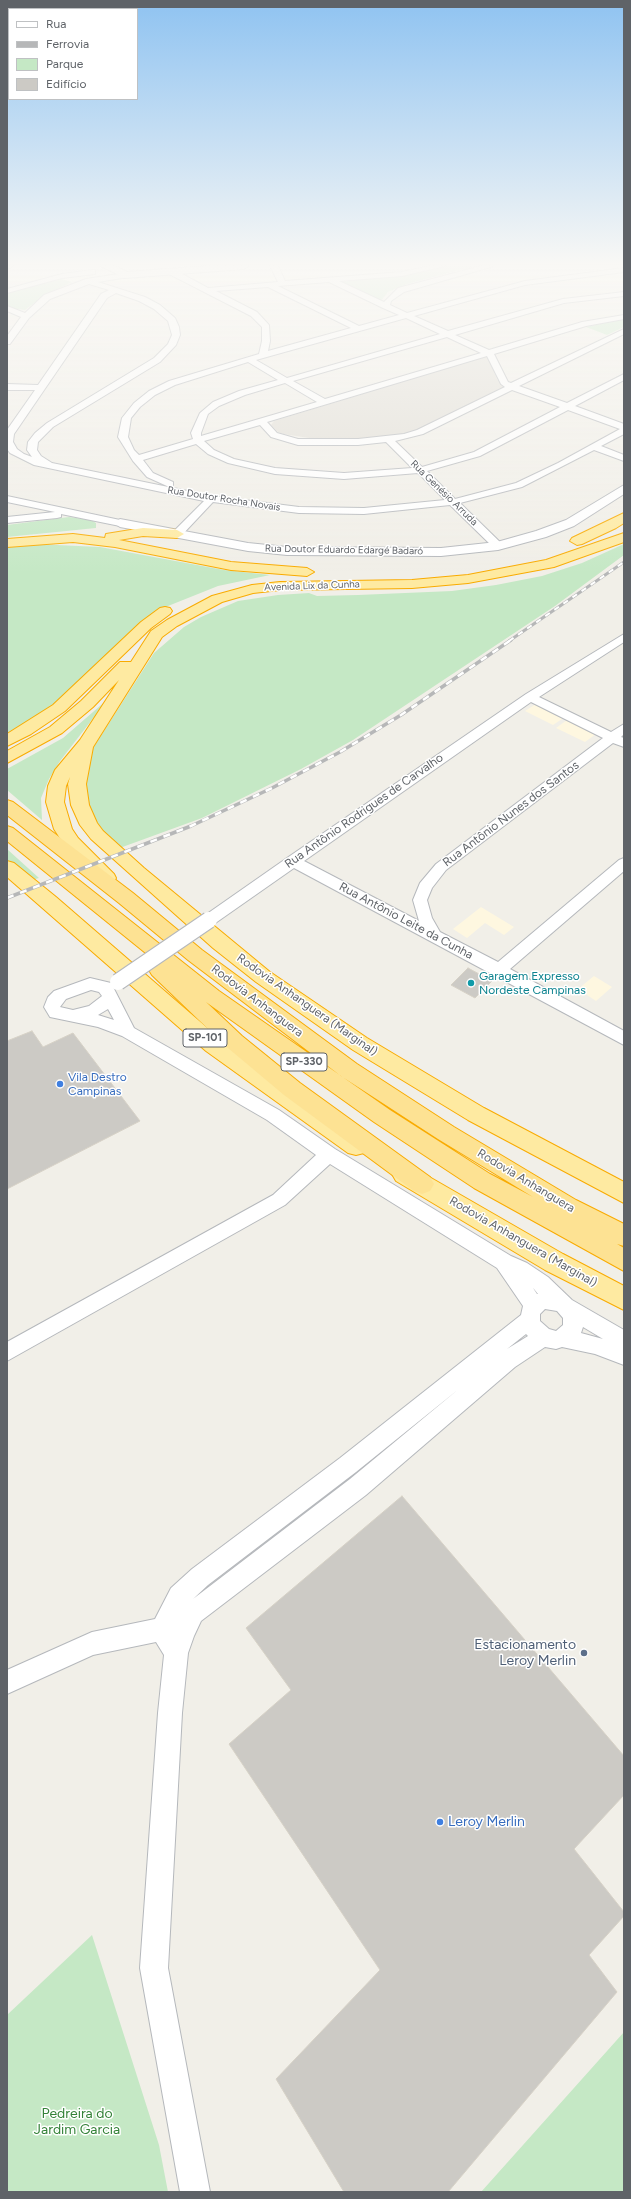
<!DOCTYPE html>
<html>
<head>
<meta charset="utf-8">
<style>
	body { margin:0 }
	#map { position:relative; width:631px; height:2199px; overflow:hidden; background:#f1efe8; font-family:Figtree,sans-serif }
	canvas { display:block }
	.frame { position:absolute; inset:0; border:8px solid #5f6368; pointer-events:none }
	.legend { position:absolute; left:8px; top:8px; width:130px; height:92px; box-sizing:border-box; background:#fff; border:1px solid #bfc1c3; margin:0; padding:5px 7px; list-style:none; font-size:12px; color:#5f6368 }
	.legend li { display:flex; align-items:center; gap:8px; height:20px }
	.legend b { width:20px; border:1px solid #bfc1c3 }
</style>
</head>
<body>
<div id="map">
<canvas width="631" height="2199"></canvas>
<div class="frame"></div>
<ul class="legend">
<li><b style="height:5px;background:#fff"></b>Rua</li>
<li><b style="height:5px;background:#b6b7b8"></b>Ferrovia</li>
<li><b style="height:11px;background:#c5e8c5"></b>Parque</li>
<li><b style="height:11px;background:#cccac5"></b>Edifício</li>
</ul>
</div>
<script>
const ctx = document.querySelector('canvas').getContext('2d');
ctx.lineJoin = 'round';
function paint(path, color) {
  ctx.fillStyle = color;
  ctx.fill(path, 'evenodd');
}
function poly(rows) {
  const path = new Path2D();
  for (const r of rows) {
    path.moveTo(r[0], r[1]);
    for (let i = 2; i < r.length; i += 2) path.lineTo(r[i], r[i + 1]);
  }
  return path;
}
function trace(path, color, width, dash) {
  ctx.strokeStyle = color;
  ctx.lineWidth = width;
  ctx.lineCap = dash ? 'butt' : 'round';
  ctx.setLineDash(dash || []);
  ctx.stroke(path);
}
function label(font, color, halo, rows, align = 'center') {
  ctx.font = font + ' Figtree,sans-serif';
  ctx.lineWidth = 3;
  ctx.setLineDash([]);
  ctx.textBaseline = 'middle';
  ctx.strokeStyle = halo;
  ctx.fillStyle = color;
  for (const [text, x, y, turn = 0] of rows) {
    ctx.save();
    ctx.translate(x, y);
    ctx.rotate((+turn || 0) * Math.PI / 180);
    ctx.textAlign = isNaN(turn) ? turn : align;
    if (halo) ctx.strokeText(text, 0, 0);
    ctx.fillText(text, 0, 0);
    ctx.restore();
  }
}
const commercial = poly([
	[536,704,565,717,553,725,525,711],
	[567,720,596,734,585,742,556,728],
	[481,907,514,927,504,935,485,923,467,938,453,929],
	[594,976,612,987,596,1001,578,989]
]);
const education = poly([
	[486,356,489,359,497,379,502,384,509,387,421,429,400,436,322,440,283,434,278,432,271,425,274,421]
]);
const green = poly([
	[444,266,475,266,407,284,388,292,381,301,340,282,396,276],
	[62,279,72,282,42,297,25,310,7,308,7,292],
	[624,319,624,327,607,335,586,327],
	[69,517,91,520,96,523,96,528,7,537,7,525],
	[35,544,100,547,224,570,270,575,218,586,168,606,143,623,53,710,7,739,7,547],
	[624,544,624,555,555,606,353,740,301,769,202,818,117,849,101,835,88,812,83,771,88,756,154,653,184,627,201,617,238,601,278,595,309,593,317,596,358,595,452,591,496,585,542,576,582,563],
	[108,699,60,761,49,779,41,798,42,820,7,790,7,769,63,738],
	[7,849,39,878,32,880,7,864],
	[92,1935,159,2145,168,2192,7,2192,7,2015],
	[624,2032,624,2192,481,2192]
]);
const building = poly([
	[468,968,492,981,475,998,451,985,468,968],
	[32,1031,43,1047,73,1033,140,1121,7,1189,7,1041,32,1031],
	[402,1496,624,1756,624,1795,574,1849,624,1912,624,1916,589,1955,617,1992,448,2192,344,2192,276,2079,380,1970,229,1744,291,1690,246,1628,402,1496]
]);
const minor = poly([
	[7,266,13,266,7,269,7,266],
	[270,266,278,266,285,281,402,272,430,266,445,266,402,276,339,281,384,302,398,288,481,266,494,266,404,292,391,301,390,305,407,313,525,281,624,268,624,272,525,285,414,316,448,331,563,299,624,292,624,296,564,303,455,335,489,350,582,322,624,315,624,319,586,326,494,354,508,382,511,383,624,329,624,334,519,386,567,403,624,374,624,380,575,406,624,424,624,434,601,446,624,455,624,461,594,450,522,487,460,503,502,544,503,546,502,548,498,549,494,548,450,505,364,514,299,513,213,502,181,536,177,537,173,536,173,532,204,501,34,465,10,453,7,449,7,430,35,390,7,390,7,384,38,385,101,294,109,290,89,284,50,299,29,318,10,344,7,344,7,336,21,317,7,311,7,306,25,313,44,295,86,279,125,273,129,275,128,277,98,282,145,297,160,305,175,318,179,327,180,335,176,345,160,362,53,427,38,442,37,450,41,456,52,463,212,496,299,507,364,508,445,500,418,473,344,479,275,474,228,463,208,454,196,444,143,460,153,473,173,482,173,486,167,486,147,477,133,461,118,437,122,418,134,403,149,391,169,381,259,354,262,341,262,327,251,316,167,273,167,269,173,269,208,288,278,282,270,266],
	[329,282,383,308,399,315,359,326,278,286,329,282],
	[268,287,351,328,268,351,270,341,269,325,257,312,216,291,268,287],
	[116,293,139,301,154,309,168,321,172,335,168,344,154,358,47,423,35,433,28,442,27,450,32,457,24,454,17,449,13,442,14,434,107,298,116,293],
	[406,318,440,334,287,378,256,360,406,318],
	[447,337,481,353,325,399,293,381,447,337],
	[487,356,501,384,505,387,417,430,404,434,358,439,298,439,277,433,267,422,487,356],
	[248,362,278,380,239,391,213,402,200,413,191,433,193,439,139,455,134,450,128,437,131,418,140,407,155,395,175,385,248,362],
	[285,383,317,402,201,436,201,433,208,414,219,406,245,395,285,383],
	[512,390,560,407,474,452,422,467,395,441,423,434,512,390],
	[568,410,620,429,558,463,516,483,455,499,427,471,480,456,568,410],
	[260,425,271,437,298,445,358,445,386,442,412,468,344,473,275,468,234,459,214,450,204,441,260,425],
	[92,270,95,270,95,274,62,278,7,293,7,289,62,274,92,270],
	[7,496,120,520,125,523,120,526,61,514,61,517,57,518,7,523,7,517,55,512,7,502,7,496],
	[624,634,624,642,539,697,611,732,624,724,624,734,621,737,624,738,624,747,613,743,446,870,432,888,427,900,432,918,440,932,498,962,619,860,624,858,624,871,510,969,624,1031,624,1045,294,868,214,924,204,924,202,920,204,916,287,858,526,694,624,634],
	[531,702,603,738,436,864,420,883,413,900,419,921,304,861,531,702],
	[90,978,111,983,134,1028,279,1110,335,1149,511,1256,527,1263,548,1277,572,1300,624,1330,624,1365,595,1354,562,1347,556,1349,545,1347,515,1367,366,1495,201,1621,194,1636,188,1653,182,1713,168,1968,210,2192,180,2192,140,1968,158,1713,164,1655,156,1642,93,1655,7,1694,7,1670,92,1632,155,1619,171,1588,192,1569,340,1458,521,1315,523,1306,497,1268,330,1164,285,1205,7,1361,7,1342,273,1195,316,1155,267,1120,122,1036,98,1027,50,1017,44,1007,48,997,54,991,90,978],
	[91,990,99,992,102,996,89,1006,73,1010,60,1007,66,999,91,990],
	[108,1009,114,1020,98,1015,108,1009],
	[533,1288,534,1289,538,1294,537,1294,533,1288],
	[545,1309,557,1311,563,1318,563,1325,556,1331,549,1329,540,1321,540,1314,545,1309],
	[583,1327,603,1339,581,1333,583,1327],
	[526,1334,528,1336,507,1349,526,1334],
	[460,1388,350,1479,193,1599,208,1585,356,1472,460,1388]
]);
const tertiary = poly([
	[101,266,115,266,127,272,207,266,248,266,244,269,125,278,101,266],
	[624,485,624,494,574,526,546,537,498,550,441,556,287,555,248,551,120,527,114,523,120,519,248,543,287,547,441,548,497,542,536,531,566,520,624,485]
]);
const trunk = poly([
	[624,513,624,523,616,528,582,544,577,545,570,541,572,538,624,513],
	[143,528,177,530,184,534,177,538,143,536,119,540,231,562,307,568,314,572,307,576,231,570,115,547,73,542,7,547,7,539,73,534,105,538,106,534,143,528],
	[624,533,624,542,554,567,468,583,412,588,280,590,253,593,222,602,177,626,162,637,93,747,86,784,89,805,97,823,103,831,144,868,270,972,367,1038,484,1108,624,1182,624,1203,468,1120,353,1050,256,982,213,948,91,839,80,825,71,805,68,784,70,777,66,786,64,802,72,829,78,838,114,874,116,878,114,882,107,884,100,882,65,846,54,829,46,802,48,786,55,770,80,740,119,680,93,707,62,733,7,763,7,751,50,727,81,701,120,662,131,662,151,631,167,620,212,596,252,585,280,582,412,580,468,575,546,560,624,533],
	[165,607,170,608,172,611,170,614,151,628,65,711,31,734,7,746,7,734,53,705,141,622,160,608,165,607],
	[7,861,14,863,56,897,220,1039,364,1139,367,1146,364,1153,356,1155,348,1153,206,1051,7,877,7,861],
	[404,1164,412,1167,563,1254,624,1286,624,1310,545,1270,396,1181,392,1174,396,1167,404,1164]
]);
const motorway = poly([
	[7,800,13,802,133,893,202,950,357,1064,454,1127,576,1200,624,1224,624,1246,617,1244,624,1248,624,1271,474,1188,374,1122,206,1002,242,1036,300,1083,430,1177,434,1184,430,1191,422,1194,414,1191,284,1095,228,1048,152,975,149,970,152,965,158,963,7,841,7,826,13,828,219,991,390,1110,490,1174,533,1197,438,1139,341,1076,188,960,119,903,7,815,7,800]
]);
const railFar1 = poly([
	[509,641,624,562]
]);
const rail = poly([
	[7,898,191,826,272,788,340,752,401,715,511,640]
]);
const minorBridge = poly([
	[118,982,209,920]
]);
const markers = [
	[471,983,4,"#0f9aa8"],
	[60,1084,4,"#3f7fe0"],
	[584,1653,4,"#5c6f8a"],
	[440,1822,4,"#3f7fe0"]
];
const farStreetnames = [
	["Rua Genésio Arruda",444,493,44],
	["Rua Doutor Rocha Novais",224,499,9],
	["Rua Doutor Eduardo Edargé Badaró",344,550,1],
	["Avenida Lix da Cunha",312,586,-2]
];
const shields = [
	[205,1038,44],
	[304,1062,46]
];
const shieldNames = [
	["SP-101",205,1038],
	["SP-330",304,1062]
];
const streetNames = [
	["Rua Antônio Rodrigues de Carvalho",364,811,-35],
	["Rua Antônio Nunes dos Santos",511,814,-37],
	["Rua Antônio Leite da Cunha",406,921,28],
	["Rodovia Anhanguera",257,1001,37],
	["Rodovia Anhanguera (Marginal)",307,1005,35],
	["Rodovia Anhanguera",526,1181,31],
	["Rodovia Anhanguera (Marginal)",523,1242,30]
];
const cultureNames = [
	["Garagem Expresso",479,976],
	["Nordeste Campinas",479,990]
];
const shopNames = [
	["Vila Destro",68,1077],
	["Campinas",68,1091]
];
const nearServicenames = [
	["Estacionamento",576,1645],
	["Leroy Merlin",576,1661]
];
const nearShopnames = [
	["Leroy Merlin",448,1822]
];
const nearParknames = [
	["Pedreira do",77,2114],
	["Jardim Garcia",77,2130]
];
paint(commercial, '#fef7e0');
paint(education, '#e1ded6');
paint(green, '#c5e8c5');
paint(building, '#cccac5');
trace(building, '#d6d1c6', 1);
trace(minor, '#b5b8bc', 2);
trace(tertiary, '#b5b8bc', 2);
trace(trunk, '#f9ab00', 2);
trace(motorway, '#f9ab00', 2);
paint(minor, '#fff');
paint(tertiary, '#fff');
paint(trunk, '#feeaa1');
paint(motorway, '#fde293');
trace(railFar1, '#b6b7b8', 3);
trace(rail, '#b6b7b8', 3.5);
trace(railFar1, '#fff', 2, [5.5]);
trace(rail, '#fff', 2.5, [7]);
trace(minorBridge, '#b5b8bc', 18, []);
trace(minorBridge, '#fff', 16);
const sky = ctx.createLinearGradient(0, 0, 0, 574);
sky.addColorStop(0, '#8fc3f1');
sky.addColorStop(0.46, '#f9f8f5');
sky.addColorStop(1, '#f9f8f500');
ctx.fillStyle = sky;
ctx.fillRect(0, 0, 631, 574);
for (const [x, y, r, color] of markers) {
  const dot = new Path2D();
  dot.arc(x, y, r, 0, 2 * Math.PI);
  ctx.fillStyle = color;
  ctx.fill(dot);
  trace(dot, '#fff', 1.5);
}
label('10px', '#5f6368', '#fff', farStreetnames);
for (const [x, y, w] of shields) {
  const box = new Path2D();
  box.roundRect(x - w / 2, y - 9, w, 18, 3);
  ctx.fillStyle = '#fff';
  ctx.fill(box);
  trace(box, '#5f6368', 1);
}
label('bold 11px', '#5f6368', null, shieldNames);
label('12px', '#5f6368', '#fff', streetNames);
label('12px', '#0d838f', '#fff', cultureNames, 'left');
label('12px', '#366cbe', '#fff', shopNames, 'left');
label('14px', '#4e5e75', '#fff', nearServicenames, 'right');
label('14px', '#366cbe', '#fff', nearShopnames, 'left');
label('14px', '#348238', '#fff', nearParknames);
</script>
</body>
</html>
